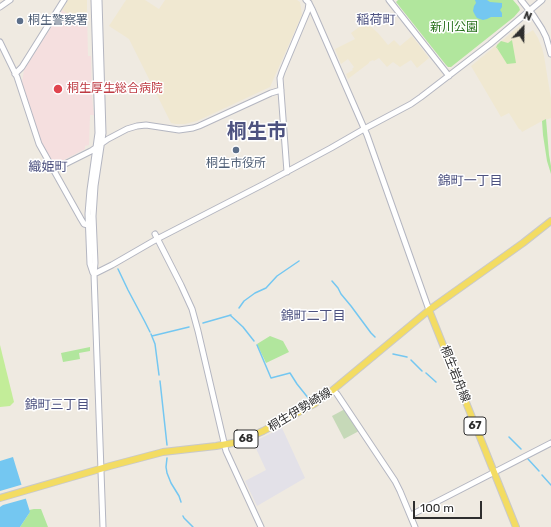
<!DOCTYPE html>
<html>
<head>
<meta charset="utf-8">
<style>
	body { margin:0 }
	#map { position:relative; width:551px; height:527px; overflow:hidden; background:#efeae1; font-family:Rubik,sans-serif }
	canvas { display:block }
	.north { position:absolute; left:503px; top:8px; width:40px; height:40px; -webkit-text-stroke:3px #fff; paint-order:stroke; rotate:22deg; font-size:11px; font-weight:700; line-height:16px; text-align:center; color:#2e2e2e }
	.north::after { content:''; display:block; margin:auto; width:14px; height:18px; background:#2e2e2e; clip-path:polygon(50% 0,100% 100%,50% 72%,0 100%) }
	.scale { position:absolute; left:413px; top:501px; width:69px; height:18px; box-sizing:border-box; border:2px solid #2e2e2e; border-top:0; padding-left:5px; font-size:12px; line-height:14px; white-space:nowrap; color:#2e2e2e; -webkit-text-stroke:3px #fff; paint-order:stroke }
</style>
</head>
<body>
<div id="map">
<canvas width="551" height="527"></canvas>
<div class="north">N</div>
<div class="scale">100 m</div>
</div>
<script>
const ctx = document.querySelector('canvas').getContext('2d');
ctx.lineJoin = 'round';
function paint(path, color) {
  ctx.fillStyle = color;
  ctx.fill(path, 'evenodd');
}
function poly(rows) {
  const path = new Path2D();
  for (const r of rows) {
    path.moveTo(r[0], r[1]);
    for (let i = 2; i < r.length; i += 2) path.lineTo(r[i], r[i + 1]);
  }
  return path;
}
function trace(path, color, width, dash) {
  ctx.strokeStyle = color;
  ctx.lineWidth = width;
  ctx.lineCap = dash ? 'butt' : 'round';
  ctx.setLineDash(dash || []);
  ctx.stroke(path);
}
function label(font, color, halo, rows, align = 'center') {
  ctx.font = font + ' Rubik,"Noto Sans JP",sans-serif';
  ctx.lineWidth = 3;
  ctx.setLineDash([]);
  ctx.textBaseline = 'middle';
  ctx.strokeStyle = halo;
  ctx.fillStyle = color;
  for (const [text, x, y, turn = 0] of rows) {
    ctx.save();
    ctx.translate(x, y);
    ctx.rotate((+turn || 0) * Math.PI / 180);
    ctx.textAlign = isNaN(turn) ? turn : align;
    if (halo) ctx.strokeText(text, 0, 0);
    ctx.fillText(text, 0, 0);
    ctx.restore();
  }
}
const industrial = poly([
	[282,428,305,478,257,506,245,481,266,470,253,442]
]);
const education = poly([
	[68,0,87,0,87,14,68,14,62,10],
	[126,0,145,0,159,9,165,0,297,0,300,2,302,15,270,87,197,121,185,124,176,124,171,123,129,39,109,26],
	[366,22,378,33,388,45,394,40,400,46,412,36,429,58,417,68,411,60,400,67,393,62,387,67,379,58,374,61,373,60,369,62,369,63,348,79,346,74,353,70,352,69,354,67,348,59,341,64,335,49,355,39,351,33],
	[520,26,525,35,533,30,538,38,542,48,544,56,551,99,551,118,542,121,522,132,521,130,519,129,509,113,501,117,471,66]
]);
const medical = poly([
	[62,10,68,14,87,14,88,56,91,56,92,97,94,115,90,115,89,145,85,146,85,149,56,164,53,164,42,144,22,82,24,70]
]);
const green = poly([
	[398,0,513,0,519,7,520,10,514,17,451,67,448,67,446,65,396,2],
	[512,40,516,63,507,64,497,48,499,47,496,48,497,45,501,41,508,43],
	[546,119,549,155,551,166,551,174,547,161,543,135,542,121],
	[270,336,283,341,289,352,266,363,257,344],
	[90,347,90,351,79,353,80,359,63,362,61,353],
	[34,509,41,509,48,527,20,527,30,512,29,510]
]);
const cemetery = poly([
	[345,409,359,431,344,439,332,416]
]);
const pitch = poly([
	[0,345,14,402,10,406,0,407]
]);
const water = poly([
	[475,0,487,0,490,2,502,3,502,7,500,10,502,13,502,17,491,17,487,19,483,20,477,18,475,15,473,11,474,6,476,3],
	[13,457,16,467,30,512,20,527,0,527,0,461]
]);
const pier = poly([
	[24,484,28,498,3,505,0,507,0,491]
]);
const stream = poly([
	[118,269,128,290,145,322,150,332],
	[332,281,338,288,341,294,351,306,371,333,375,337],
	[239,308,244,301,255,293,266,288,277,276,299,261],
	[230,315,243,327,254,341],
	[203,323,231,315],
	[151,334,155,344,159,375],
	[152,336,189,327],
	[257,345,271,378,290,373,297,384,309,399],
	[393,354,407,357],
	[411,360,422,371],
	[426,373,436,382],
	[160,381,167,445],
	[509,437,521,449],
	[167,458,166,467,167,473,171,483,179,496,181,502],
	[528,459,539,471],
	[542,475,551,485],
	[183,516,184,518,193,527]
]);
const secondary = poly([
	[99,0,103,133,95,186,93,216,95,263,94,274,103,527],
	[306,0,309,3,312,9,367,135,429,310],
	[389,0,449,76],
	[521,0,533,15,542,29,546,37,551,54],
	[0,7,10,0],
	[0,42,17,77,39,144,81,219,84,224,88,225],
	[15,74,22,67,64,0],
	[53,170,91,151,108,139,127,129,137,126,146,125,179,130,193,128,199,126,271,93,281,90],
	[287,172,280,78,282,72,308,10,309,3],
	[155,234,181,285,192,309,198,331,226,451,261,527],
	[93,273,90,264,88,214,90,190,98,133,94,0],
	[94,274,112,265,157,239,264,184,331,148,364,129,411,104,421,97,490,44,542,0],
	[333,390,337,394,395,481,400,491,415,527],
	[411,515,551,443]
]);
const primary = poly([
	[429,310,516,527],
	[0,498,110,466,163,452,216,446,233,443,245,439,263,431,314,404,328,394,429,310,523,243,551,221]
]);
const markers = [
	[20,21,4,"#5c6f8a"],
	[58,89,5,"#e0444e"],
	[236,150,4,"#5c6f8a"]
];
const shields = [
	[475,426,22],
	[246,439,24]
];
const shieldNames = [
	["67",475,426],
	["68",246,439]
];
const serviceNames = [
	["桐生警察署",28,21],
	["桐生市役所",236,164,"center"]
];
const parkNames = [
	["新川公園",454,28]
];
const healthNames = [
	["桐生厚生総合病院",67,89]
];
const streetNames = [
	["桐生岩舟線",455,374,68],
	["桐生伊勢崎線",300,410,-31]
];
const neighbourhoodNames = [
	["稲荷町",376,20],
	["織姫町",48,167],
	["錦町一丁目",470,181],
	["錦町二丁目",313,316],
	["錦町三丁目",57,405]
];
const townNames = [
	["桐生市",257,132]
];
paint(industrial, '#e3e1e8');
paint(education, '#f0e8d1');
paint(medical, '#f5dfdf');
paint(green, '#b1e69d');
paint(cemetery, '#c6d9b8');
paint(pitch, '#c3ed99');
paint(water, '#74c7f1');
paint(pier, '#efeae1');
trace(stream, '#74c7f1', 1.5);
trace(secondary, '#b4b6c1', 7);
trace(primary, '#c9c9c9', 8);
trace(secondary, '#fff', 5);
trace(primary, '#f3dc62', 6);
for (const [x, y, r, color] of markers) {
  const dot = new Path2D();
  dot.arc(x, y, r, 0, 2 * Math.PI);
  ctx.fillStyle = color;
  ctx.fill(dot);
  trace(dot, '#fff', 1.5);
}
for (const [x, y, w] of shields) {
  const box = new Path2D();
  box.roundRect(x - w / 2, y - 9, w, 18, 3);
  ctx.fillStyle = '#fff';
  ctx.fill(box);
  trace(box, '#2e2e2e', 1);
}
label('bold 11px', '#2e2e2e', null, shieldNames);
label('12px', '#4e5e75', '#fff', serviceNames, 'left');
label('12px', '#266f1a', '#fff', parkNames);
label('12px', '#be3a42', '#fff', healthNames, 'left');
label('12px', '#2e2e2e', '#fff', streetNames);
label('13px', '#4d5280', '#fff', neighbourhoodNames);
label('bold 20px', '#4d5280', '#fff', townNames);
</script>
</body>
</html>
